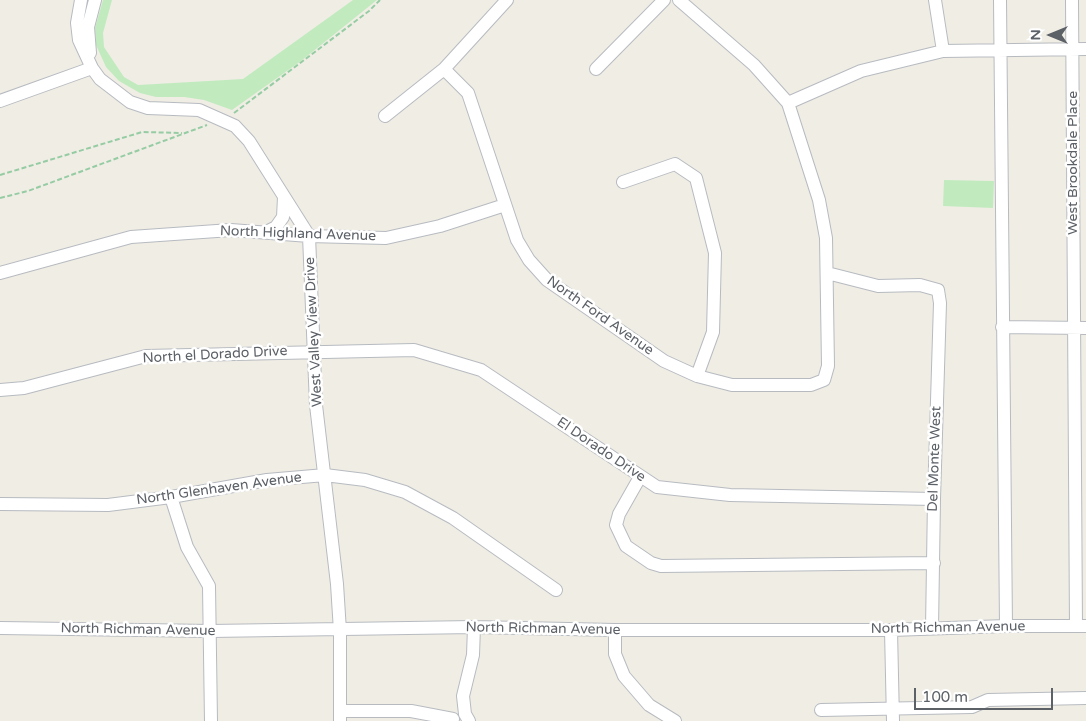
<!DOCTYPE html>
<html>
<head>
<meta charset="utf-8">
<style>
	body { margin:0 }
	#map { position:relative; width:1086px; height:721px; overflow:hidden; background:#f0ede5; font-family:"Varela Round",sans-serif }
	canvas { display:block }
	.north { position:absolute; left:1026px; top:10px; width:50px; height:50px; -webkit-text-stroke:4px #fff; paint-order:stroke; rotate:270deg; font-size:14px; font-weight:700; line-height:20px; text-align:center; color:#5c6167 }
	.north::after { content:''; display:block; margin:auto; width:18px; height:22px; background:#5c6167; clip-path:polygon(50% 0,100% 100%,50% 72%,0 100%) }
	.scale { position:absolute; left:914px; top:688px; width:139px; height:22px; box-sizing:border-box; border:2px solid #5c6167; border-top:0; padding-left:6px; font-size:15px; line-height:18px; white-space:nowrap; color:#5c6167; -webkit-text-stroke:4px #fff; paint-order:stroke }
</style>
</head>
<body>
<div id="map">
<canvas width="1086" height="721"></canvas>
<div class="north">N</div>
<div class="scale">100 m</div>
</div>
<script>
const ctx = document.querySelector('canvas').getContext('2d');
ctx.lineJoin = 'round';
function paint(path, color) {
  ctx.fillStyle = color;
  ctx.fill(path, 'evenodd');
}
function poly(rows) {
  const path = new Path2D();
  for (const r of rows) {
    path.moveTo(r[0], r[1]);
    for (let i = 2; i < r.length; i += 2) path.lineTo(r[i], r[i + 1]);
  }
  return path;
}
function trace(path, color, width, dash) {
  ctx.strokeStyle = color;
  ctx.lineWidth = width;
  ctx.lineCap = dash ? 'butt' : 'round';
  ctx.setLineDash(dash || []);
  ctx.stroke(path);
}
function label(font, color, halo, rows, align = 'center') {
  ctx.font = font + ' "Varela Round",sans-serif';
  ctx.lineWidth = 5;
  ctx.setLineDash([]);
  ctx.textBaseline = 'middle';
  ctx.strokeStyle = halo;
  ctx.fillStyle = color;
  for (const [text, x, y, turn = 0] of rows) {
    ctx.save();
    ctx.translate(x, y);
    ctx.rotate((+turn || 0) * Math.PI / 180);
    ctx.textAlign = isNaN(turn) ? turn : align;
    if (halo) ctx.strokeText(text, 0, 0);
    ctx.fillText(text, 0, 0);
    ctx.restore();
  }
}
const green = poly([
	[103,0,112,0,103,33,104,47,124,77,138,85,243,79,353,0,377,0,301,61,232,110,204,100,184,97,156,97,140,93,119,81,106,67,96,45,95,28],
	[944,180,994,181,993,208,943,206]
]);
const path = poly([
	[234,113,369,11,380,0],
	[0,175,142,132,182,133],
	[0,198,28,191,207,125]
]);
const minor = poly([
	[81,0,77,23,79,40,92,68,100,79,130,102,148,108,199,110,235,126,249,141,309,236,316,405,337,584,340,631,340,721],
	[935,0,943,51],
	[1000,0,1006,626],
	[1072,0,1076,626],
	[90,53,88,27,95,0],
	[444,69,468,93,517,240,529,260,547,280,664,361,697,376,732,385,811,385,824,380,828,366,826,238,819,200,788,103,754,65,679,0],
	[596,69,664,0],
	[0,101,92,68],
	[788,103,861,71,943,51,1086,49],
	[385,116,444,69,507,0],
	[623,182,675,164,696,178,715,253,713,332,697,376],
	[266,232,276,227,283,217,284,197],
	[0,273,131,237,231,230,309,236,386,238,440,226,505,205],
	[827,273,878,286,920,285,938,290,940,303,934,499,932,628],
	[1002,327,1086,328],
	[0,390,24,388,146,356,414,350,481,370,657,487,730,495,934,499],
	[640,477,619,514,616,525,626,546,651,563,661,566,934,563],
	[171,497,187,547,209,586,211,721],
	[0,504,108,505,171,497,267,480,325,475,365,480,405,492,453,518,556,590],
	[0,628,211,631,474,627,615,630,891,630,1006,626,1086,626],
	[615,630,615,654,624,676,649,705,675,721],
	[891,630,893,721],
	[821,710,972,707,988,700,1086,698],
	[340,711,411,711,453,719],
	[469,721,465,714,463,696,473,655,474,627]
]);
const streetNames = [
	["West Brookdale Place",1073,163,-90],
	["North Highland Avenue",298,234,2],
	["North Ford Avenue",600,316,35],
	["West Valley View Drive",314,332,-93],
	["North el Dorado Drive",215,355,-3],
	["El Dorado Drive",601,450,34],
	["Del Monte West",935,459,-88],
	["North Glenhaven Avenue",219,489,-8],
	["North Richman Avenue",948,628,-1],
	["North Richman Avenue",543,629,1],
	["North Richman Avenue",138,630,1]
];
paint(green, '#c1ebbf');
trace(minor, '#b7bbc0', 14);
trace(path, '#96cca3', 2, [5, 2.5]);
trace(minor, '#fff', 12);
label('14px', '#5c6167', '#fff', streetNames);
</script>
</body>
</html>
